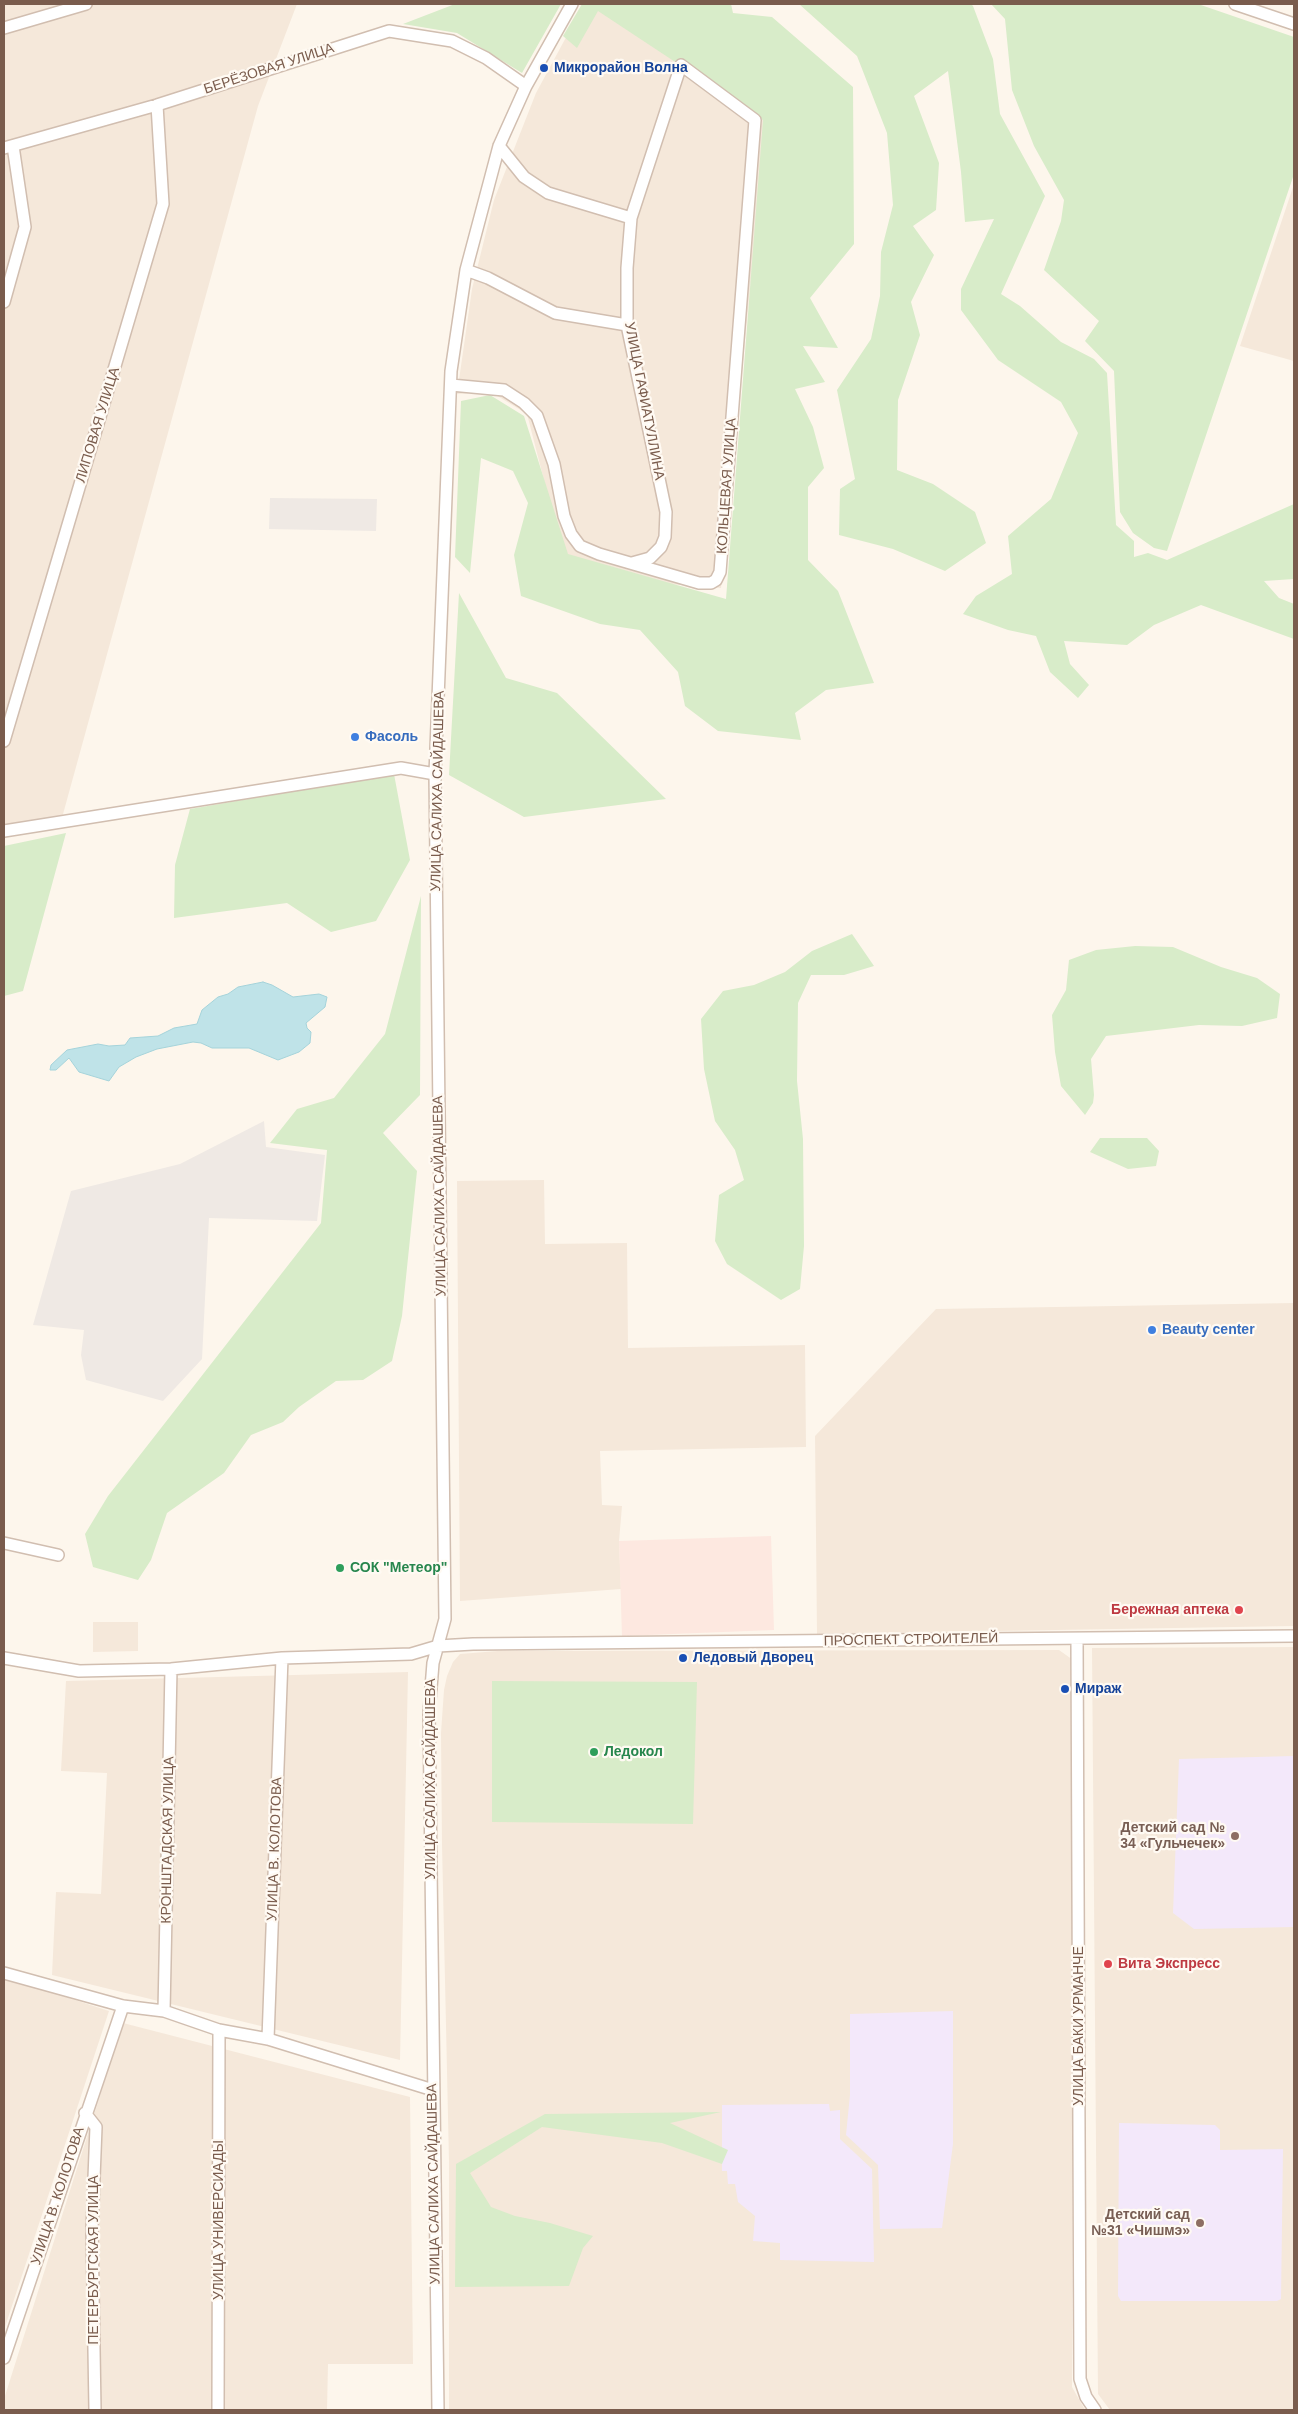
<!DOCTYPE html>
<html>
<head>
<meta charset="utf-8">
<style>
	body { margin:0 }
	#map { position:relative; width:1298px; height:2414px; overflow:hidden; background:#fdf6ec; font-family:Helvetica,sans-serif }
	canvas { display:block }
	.frame { position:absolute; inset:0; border:5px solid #7a5c4d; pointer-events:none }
</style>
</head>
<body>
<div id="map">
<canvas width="1298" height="2414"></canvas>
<div class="frame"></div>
</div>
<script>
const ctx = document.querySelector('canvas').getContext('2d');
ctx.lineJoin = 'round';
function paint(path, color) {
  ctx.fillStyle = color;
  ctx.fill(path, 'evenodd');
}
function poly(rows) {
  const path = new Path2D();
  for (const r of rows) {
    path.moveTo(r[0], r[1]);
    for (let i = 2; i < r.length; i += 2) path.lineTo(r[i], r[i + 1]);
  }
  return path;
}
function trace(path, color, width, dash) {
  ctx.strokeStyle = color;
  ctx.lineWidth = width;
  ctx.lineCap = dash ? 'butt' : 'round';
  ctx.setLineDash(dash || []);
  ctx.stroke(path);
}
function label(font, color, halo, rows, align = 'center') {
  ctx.font = font + ' Helvetica,sans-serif';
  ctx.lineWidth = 4.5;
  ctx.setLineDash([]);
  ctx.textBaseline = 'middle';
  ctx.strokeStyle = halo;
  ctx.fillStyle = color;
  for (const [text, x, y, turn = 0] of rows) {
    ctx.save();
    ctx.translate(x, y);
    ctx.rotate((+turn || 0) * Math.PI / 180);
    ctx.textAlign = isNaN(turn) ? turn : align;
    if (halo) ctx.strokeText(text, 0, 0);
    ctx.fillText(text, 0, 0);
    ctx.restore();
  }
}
const residential = poly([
	[4,4,297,4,258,106,60,825,4,832],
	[584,4,603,4,767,114,721,588,626,581,565,562,527,414,491,392,457,394,472,289,494,200,536,93],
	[1294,184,1294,361,1240,346],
	[544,1180,545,1244,627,1243,628,1348,805,1345,806,1447,600,1451,602,1505,622,1506,619,1541,621,1589,460,1601,457,1181],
	[1294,1303,1294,1626,817,1634,815,1436,936,1309],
	[93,1622,138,1622,138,1651,93,1652],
	[1294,1647,1294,2410,1110,2410,1098,2394,1092,1648],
	[1059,1650,1073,1660,1072,2387,1085,2410,449,2410,449,2162,442,1844,441,1733,444,1690,447,1676,453,1662,460,1654,498,1651],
	[408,1672,400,2060,52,1975,56,1892,101,1894,107,1773,61,1771,66,1681],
	[4,1977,109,2011,4,2330],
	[123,2023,410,2097,413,2364,328,2364,327,2410,4,2410,4,2399]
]);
const commercial = poly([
	[771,1536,774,1630,622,1636,619,1541]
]);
const industrial = poly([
	[270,498,377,499,376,531,269,529],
	[264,1121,266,1147,325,1155,317,1221,209,1218,202,1359,163,1401,86,1380,81,1355,84,1330,33,1325,71,1191,180,1164]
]);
const education = poly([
	[1294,1756,1294,1927,1194,1929,1173,1913,1179,1759],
	[953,2011,953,2144,942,2228,880,2229,878,2165,846,2135,850,2095,850,2014],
	[829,2104,830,2111,840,2110,840,2139,872,2169,874,2262,780,2260,780,2243,753,2241,755,2216,738,2202,735,2184,728,2184,727,2171,722,2171,722,2105],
	[1119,2123,1215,2125,1220,2130,1220,2150,1283,2149,1281,2299,1277,2301,1121,2301,1118,2296]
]);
const green = poly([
	[455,4,561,4,522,73,457,33,403,24],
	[582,4,731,4,733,13,772,17,853,87,854,244,810,298,838,348,803,346,825,382,795,389,813,427,824,468,808,487,808,560,838,591,874,683,826,690,795,713,801,740,718,731,685,706,678,672,640,630,600,624,521,596,514,555,528,503,513,471,481,458,470,573,455,557,461,401,490,395,524,416,568,554,726,599,763,120,598,11,577,48,563,36],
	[799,4,971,4,973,6,993,59,1000,114,1045,196,1001,294,1020,306,1061,342,1094,359,1107,373,1116,525,1134,541,1134,557,1148,553,1167,560,1294,504,1294,579,1264,581,1279,598,1294,604,1294,639,1201,605,1154,625,1127,645,1064,641,1070,664,1089,685,1078,698,1050,672,1036,636,1008,630,963,614,976,596,1012,574,1008,536,1051,499,1078,433,1061,402,998,360,961,310,961,289,994,219,965,222,961,172,948,71,914,96,939,163,936,210,913,226,934,255,911,302,920,335,898,400,897,470,933,484,975,512,986,543,945,571,893,549,839,535,840,489,855,479,837,390,871,339,880,296,881,252,893,205,887,133,857,56],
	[991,4,1198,4,1294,37,1294,174,1167,551,1154,548,1133,533,1120,512,1114,371,1085,341,1099,321,1044,270,1061,221,1064,200,1034,146,1012,90,1005,19],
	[459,593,506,678,557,693,666,799,524,817,449,775],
	[394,774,410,860,376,921,331,932,287,903,174,918,175,865,190,809],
	[66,833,23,991,4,996,4,846],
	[421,896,420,1095,383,1133,417,1171,402,1316,392,1361,363,1380,336,1381,299,1407,283,1422,251,1435,224,1473,167,1513,151,1560,138,1580,93,1567,85,1534,108,1496,321,1223,327,1150,270,1143,297,1109,334,1098,385,1034],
	[852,934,874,966,844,975,811,975,798,1003,797,1081,803,1139,804,1246,800,1289,781,1300,727,1264,715,1241,719,1195,744,1180,735,1150,715,1121,704,1069,701,1019,723,991,754,985,785,972,812,951],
	[1135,946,1173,947,1221,967,1257,978,1280,994,1277,1018,1242,1026,1199,1025,1106,1036,1091,1059,1094,1095,1093,1103,1085,1115,1061,1086,1055,1052,1052,1015,1066,990,1069,960,1096,950],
	[1100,1138,1147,1138,1159,1151,1156,1166,1128,1169,1090,1152],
	[492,1681,697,1682,693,1824,492,1822],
	[721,2112,670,2123,728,2150,722,2164,662,2143,542,2127,470,2173,491,2207,515,2216,550,2223,593,2236,583,2248,569,2286,455,2287,456,2164,545,2114]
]);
const water = poly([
	[263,982,272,985,293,997,319,994,327,997,325,1007,306,1023,307,1028,311,1032,310,1043,299,1052,278,1060,249,1048,212,1048,201,1043,193,1042,157,1049,136,1057,119,1067,109,1081,79,1072,69,1058,56,1070,50,1070,51,1065,67,1050,98,1044,109,1046,125,1045,130,1038,158,1036,174,1028,197,1024,202,1010,218,997,228,994,238,987,263,982]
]);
const minor = poly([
	[1235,4,1294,24],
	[4,28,86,4],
	[499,146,524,177,548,193,631,218],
	[4,148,157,105,389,31,452,41,486,58,526,86],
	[466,270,488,278,555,313,627,325],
	[4,302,25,227,13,146],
	[451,385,504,390,524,403,537,416,554,464,564,516,571,534,580,546,599,554,699,583,711,583,716,580,720,572,755,120,681,65,631,218,627,268,627,325,666,512,665,537,661,547,650,558,632,563],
	[4,741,163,204,157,105],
	[4,831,401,768,435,774],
	[4,1543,58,1555],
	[1077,1639,1080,2379,1086,2397,1095,2410],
	[4,1658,79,1671,171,1669,282,1658,411,1654,438,1646,473,1644,1294,1636],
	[4,1973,123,2006,164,2011,219,2030,268,2039,433,2090],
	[164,2011,171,1669],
	[268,2039,282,1658],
	[85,2113,96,2127,92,2229,95,2410],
	[4,2358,123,2006],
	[218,2410,219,2030],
	[438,2410,429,1713,433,1663,445,1619,435,774,451,371,466,270,499,146,526,86,572,4]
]);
const markers = [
	[544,68,5,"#1a4fb4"],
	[355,737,5,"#3f7fe0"],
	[1152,1330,5,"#3f7fe0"],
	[340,1568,5,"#2e9e5b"],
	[1239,1610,5,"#e0444e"],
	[683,1658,5,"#1a4fb4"],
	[1065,1689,5,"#1a4fb4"],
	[594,1752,5,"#2e9e5b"],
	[1235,1836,5,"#8d6e63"],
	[1108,1964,5,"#e0444e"],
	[1200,2223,5,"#8d6e63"]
];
const transitNames = [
	["Микрорайон Волна",554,68],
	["Ледовый Дворец",693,1658],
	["Мираж",1075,1689]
];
const streetNames = [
	["БЕРЁЗОВАЯ УЛИЦА",269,69,-18],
	["УЛИЦА ГАФИАТУЛЛИНА",644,401,79],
	["ЛИПОВАЯ УЛИЦА",98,425,-73],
	["КОЛЬЦЕВАЯ УЛИЦА",727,486,-86],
	["УЛИЦА САЛИХА САЙДАШЕВА",438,791,-89],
	["УЛИЦА САЛИХА САЙДАШЕВА",440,1196,-91],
	["ПРОСПЕКТ СТРОИТЕЛЕЙ",911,1640,-1],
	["УЛИЦА САЛИХА САЙДАШЕВА",431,1779,-90],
	["КРОНШТАДСКАЯ УЛИЦА",168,1840,-89],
	["УЛИЦА В. КОЛОТОВА",275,1849,-88],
	["УЛИЦА БАКИ УРМАНЧЕ",1079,2026,-90],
	["УЛИЦА САЛИХА САЙДАШЕВА",434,2184,-91],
	["УЛИЦА В. КОЛОТОВА",58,2196,-72],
	["УЛИЦА УНИВЕРСИАДЫ",219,2220,-90],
	["ПЕТЕРБУРГСКАЯ УЛИЦА",94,2260,-90]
];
const shopNames = [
	["Фасоль",365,737],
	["Beauty center",1162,1330]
];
const leisureNames = [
	["СОК \"Метеор\"",350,1568],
	["Ледокол",604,1752]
];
const healthNames = [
	["Бережная аптека",1229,1610],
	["Вита Экспресс",1118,1964,"left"]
];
const educationNames = [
	["Детский сад №",1225,1828],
	["34 «Гульчечек»",1225,1844],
	["Детский сад",1190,2215],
	["№31 «Чишмэ»",1190,2231]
];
paint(residential, '#f5e8da');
paint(commercial, '#fde8e0');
paint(industrial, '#efe9e4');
paint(education, '#f3e8fa');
paint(green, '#d8ecc9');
paint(water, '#bfe3e8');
trace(water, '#a5d3da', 1);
trace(minor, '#d1beb0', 14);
trace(minor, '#fff', 11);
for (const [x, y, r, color] of markers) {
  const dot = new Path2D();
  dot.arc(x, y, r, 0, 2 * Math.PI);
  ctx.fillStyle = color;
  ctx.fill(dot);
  trace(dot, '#fffaf3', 2);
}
label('bold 14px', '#164399', '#fffaf3', transitNames, 'left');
label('14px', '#7a5c4d', '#fffaf3', streetNames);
label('bold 14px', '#366cbe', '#fffaf3', shopNames, 'left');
label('bold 14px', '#27864d', '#fffaf3', leisureNames, 'left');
label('bold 14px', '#be3a42', '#fffaf3', healthNames, 'right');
label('bold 14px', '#785e54', '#fffaf3', educationNames, 'right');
</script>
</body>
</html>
